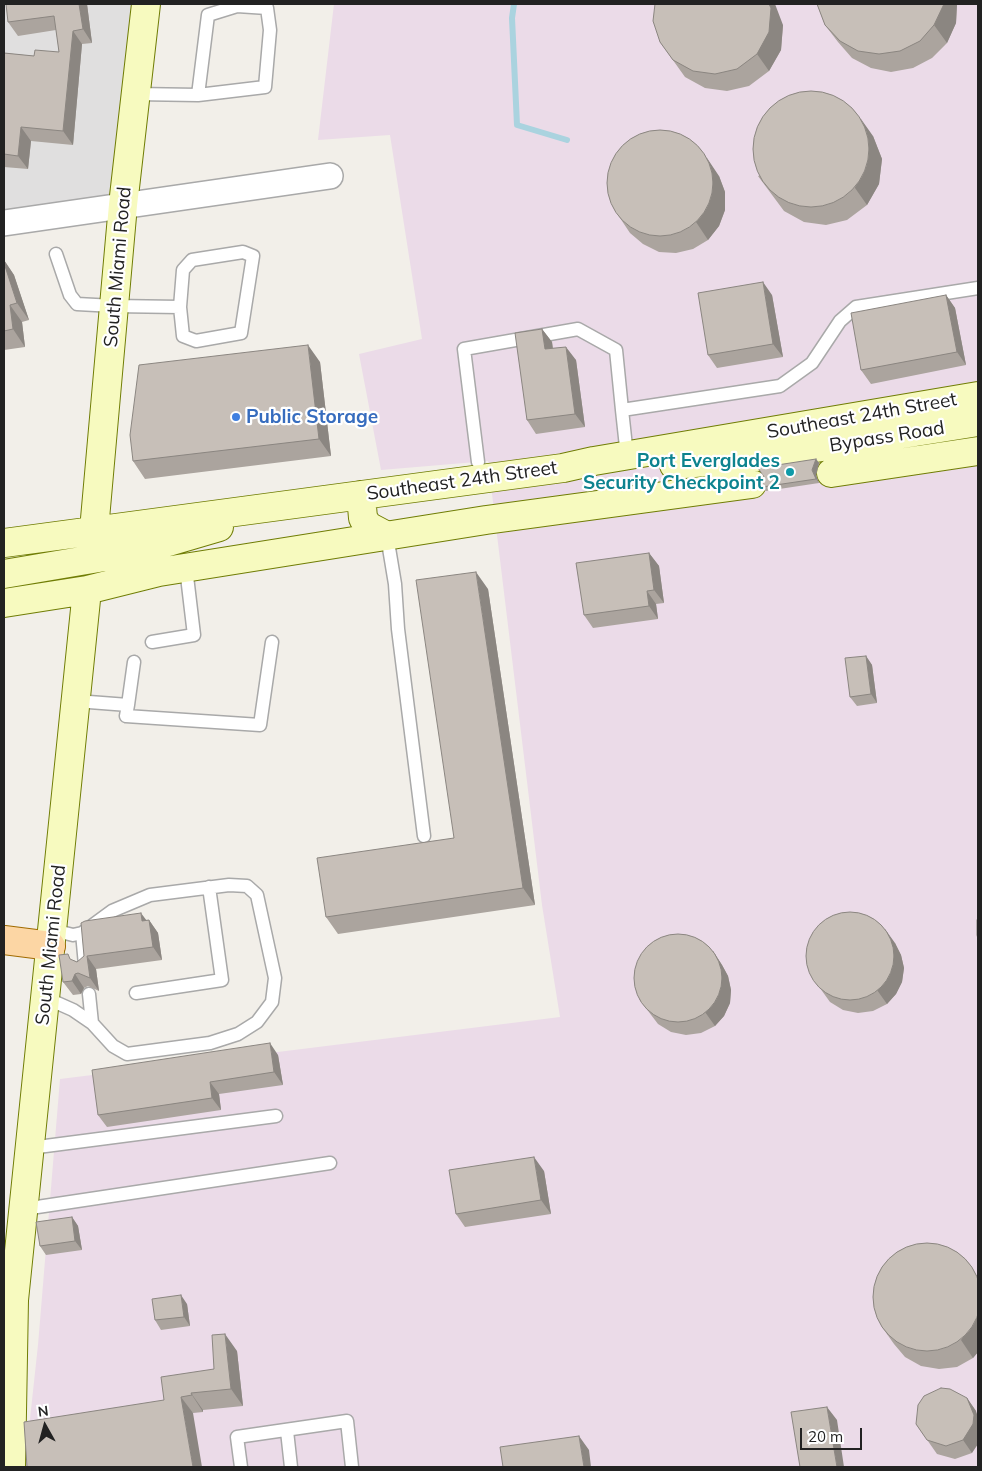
<!DOCTYPE html>
<html>
<head>
<meta charset="utf-8">
<style>
	body { margin:0 }
	#map { position:relative; width:982px; height:1471px; overflow:hidden; background:#f2efe9; font-family:Mulish,sans-serif }
	canvas { display:block }
	.frame { position:absolute; inset:0; border:5px solid #222; pointer-events:none }
	.north { position:absolute; left:20px; top:1401px; width:50px; height:50px; -webkit-text-stroke:4px #fff; paint-order:stroke; rotate:353deg; font-size:14px; font-weight:700; line-height:20px; text-align:center; color:#222 }
	.north::after { content:''; display:block; margin:auto; width:18px; height:22px; background:#222; clip-path:polygon(50% 0,100% 100%,50% 72%,0 100%) }
	.scale { position:absolute; left:800px; top:1428px; width:62px; height:22px; box-sizing:border-box; border:2px solid #222; border-top:0; padding-left:6px; font-size:15px; line-height:18px; white-space:nowrap; color:#222; -webkit-text-stroke:4px #fff; paint-order:stroke }
</style>
</head>
<body>
<div id="map">
<canvas width="982" height="1471"></canvas>
<div class="frame"></div>
<div class="north">N</div>
<div class="scale">20 m</div>
</div>
<script>
const ctx = document.querySelector('canvas').getContext('2d');
ctx.lineJoin = 'round';
function paint(path, color) {
  ctx.fillStyle = color;
  ctx.fill(path, 'evenodd');
}
function poly(rows) {
  const path = new Path2D();
  for (const r of rows) {
    if (r.length === 3) {
      path.moveTo(r[0] + r[2], r[1]);
      path.arc(r[0], r[1], r[2], 0, 2 * Math.PI);
      continue;
    }
    path.moveTo(r[0], r[1]);
    for (let i = 2; i < r.length; i += 2) path.lineTo(r[i], r[i + 1]);
  }
  return path;
}
function trace(path, color, width, dash) {
  ctx.strokeStyle = color;
  ctx.lineWidth = width;
  ctx.lineCap = dash ? 'butt' : 'round';
  ctx.setLineDash(dash || []);
  ctx.stroke(path);
}
function label(font, color, halo, rows, align = 'center') {
  ctx.font = font + ' Mulish,sans-serif';
  ctx.lineWidth = 4.5;
  ctx.setLineDash([]);
  ctx.textBaseline = 'middle';
  ctx.strokeStyle = halo;
  ctx.fillStyle = color;
  for (const [text, x, y, turn = 0] of rows) {
    ctx.save();
    ctx.translate(x, y);
    ctx.rotate((+turn || 0) * Math.PI / 180);
    ctx.textAlign = isNaN(turn) ? turn : align;
    if (halo) ctx.strokeText(text, 0, 0);
    ctx.fillText(text, 0, 0);
    ctx.restore();
  }
}
const residential = poly([
	[4,4,143,4,119,202,4,217]
]);
const industrial = poly([
	[334,4,978,4,978,1467,26,1467,26,1456,38,1345,60,1079,560,1017,542,905,488,461,381,470,359,354,422,339,390,135,318,140]
]);
const stream = poly([
	[514,4,512,18,517,125,567,140]
]);
const lane = poly([
	[136,94,198,95,265,87,270,30,267,8,237,6,208,15,198,95],
	[56,254,70,295,77,304,114,306,180,307,183,270,192,260,243,252,253,256,241,333,196,341,183,336,180,307],
	[627,456,622,410,780,386,812,363,840,321,856,307,978,288],
	[478,462,464,349,578,329,616,350,622,410],
	[387,536,395,584,398,629,424,836],
	[152,642,194,635,186,568],
	[76,701,128,705,126,716,260,725,272,642],
	[128,705,134,662],
	[82,933,85,965],
	[136,993,222,980,209,887],
	[89,994,92,1023],
	[46,998,73,1010,92,1023,113,1046,127,1054,210,1043,238,1034,257,1022,272,1002,275,978,257,895,247,886,229,885,150,895,112,911,82,933,73,935,53,930],
	[30,1148,276,1116],
	[24,1209,330,1163],
	[287,1431,291,1467],
	[241,1467,237,1437,347,1421,352,1467]
]);
const street = poly([
	[4,223,330,176]
]);
const secondary = poly([
	[674,465,766,456,978,422],
	[831,473,978,451],
	[361,495,363,518,368,526,387,536],
	[94,530,123,205,146,4],
	[4,543,563,468,594,461,978,396],
	[4,574,134,552,219,527],
	[4,603,87,590,159,572,486,520,752,484],
	[11,1467,14,1300,87,590]
]);
const primary = poly([
	[4,940,51,946]
]);
const wall = poly([
	[87,4,92,43,82,44,73,145,31,141,28,169,4,167,4,53,34,56,59,52,56,30,18,36,8,22],
	[817,4,957,4,956,23,947,43,932,58,913,68,891,72,871,68,852,58,838,42,825,25],
	[783,25,781,50,769,71,749,86,727,91,705,88,685,77,660,42],
	[873,136,882,159,879,184,867,205,847,220,826,225,804,222,784,211,758,176],
	[719,176,725,192,725,210,719,226,708,240,693,249,676,253,659,252,643,244,630,233,618,215],
	[4,260,14,275,29,320,22,322,25,347,4,350],
	[772,295,783,357,717,368,708,355],
	[946,295,955,308,966,365,871,384,861,370],
	[542,329,552,342,553,348,576,360,585,427,536,434,527,420],
	[320,362,331,456,145,479,133,461],
	[816,459,819,463,816,475,819,483,766,491,762,487],
	[649,553,659,566,664,603,656,604,658,619,593,628,584,615],
	[488,589,535,905,338,934,326,917,454,838],
	[866,656,872,665,877,703,857,706,850,697],
	[147,920,149,920,158,933,162,960,96,969,99,991,88,986,84,988,81,994,73,995,63,982,73,960,77,962],
	[895,943,901,955,904,968,902,982,896,994,887,1004,873,1011,858,1013,843,1010,830,1002,812,977],
	[713,951,722,965,728,976,731,990,730,1003,724,1016,715,1026,701,1033,686,1035,671,1032,658,1024,639,999],
	[278,1055,283,1085,219,1094,221,1110,107,1127,98,1115],
	[544,1171,551,1214,465,1227,456,1214],
	[72,1217,78,1226,82,1250,46,1255,40,1246],
	[978,1275,978,1352,973,1358,957,1367,939,1369,921,1366,905,1357,894,1344,882,1327],
	[187,1304,190,1326,161,1330,155,1320],
	[237,1351,243,1406,203,1410,203,1412,193,1413,164,1400,214,1369],
	[967,1398,976,1411,972,1453,955,1459,937,1454,916,1424]
]);
const shadedWall = poly([
	[79,4,87,4,92,43,83,29],
	[769,4,775,4,783,25,781,50,769,71,757,54],
	[944,4,957,4,956,23,947,43,934,25],
	[73,31,82,44,73,145,63,131],
	[861,119,873,136,882,159,879,184,867,205,855,188],
	[21,127,31,141,28,169,18,156],
	[707,158,719,176,725,192,725,210,719,226,708,240,696,222],
	[4,260,14,275,29,320,17,303,4,263],
	[763,282,772,295,783,357,773,344],
	[946,295,955,308,966,365,957,352],
	[10,305,22,322,25,347,13,329],
	[542,329,552,342,554,362,545,349],
	[308,345,320,362,331,456,319,439],
	[566,347,576,360,585,427,575,414],
	[816,459,819,463,816,475,819,483,816,479,812,470],
	[649,553,659,566,664,603,654,590],
	[476,572,488,589,535,905,523,888],
	[647,591,656,604,658,619,649,606],
	[866,656,872,665,877,703,871,694],
	[141,913,150,925,149,920,158,933,162,960,153,947,142,921],
	[885,929,895,943,901,955,904,968,902,982,896,994,887,1004,877,990],
	[713,951,722,965,728,976,731,990,730,1003,724,1016,715,1026,705,1012],
	[87,956,96,969,99,991,90,978],
	[75,974,84,988,81,994,72,981],
	[270,1043,278,1055,283,1085,274,1072],
	[210,1082,219,1094,221,1110,212,1098],
	[534,1157,544,1171,551,1214,541,1200],
	[72,1217,78,1226,82,1250,75,1241],
	[181,1295,187,1304,190,1326,184,1317],
	[978,1316,978,1352,973,1358,961,1340],
	[225,1334,237,1351,243,1406,231,1389],
	[191,1393,203,1410,203,1412,192,1395],
	[181,1397,193,1413,202,1467,193,1467],
	[967,1398,976,1411,978,1417,978,1444,972,1453,963,1440],
	[827,1407,837,1420,844,1467,837,1467],
	[579,1436,589,1450,591,1467,584,1467]
]);
const building = poly([
	[6,4,79,4,83,29,73,31,63,131,21,127,18,156,4,154,4,53,34,56,35,50,59,52,54,16,8,22,6,4],
	[655,4,769,4,771,8,769,32,757,54,737,69,715,74,693,71,673,60,660,42,653,21,655,4],
	[817,4,944,4,934,25,920,41,900,51,879,54,858,51,840,41,825,25,817,4],
	[811,149,58],
	[660,183,53],
	[4,263,17,303,10,305,13,329,4,331,4,263],
	[763,282,773,344,708,355,698,293,763,282],
	[946,295,957,352,861,370,851,313,946,295],
	[542,329,545,349,566,347,575,414,527,420,515,333,542,329],
	[308,345,319,439,133,461,130,435,139,365,308,345],
	[816,459,812,470,816,479,762,487,764,477,758,468,816,459],
	[649,553,654,590,647,591,649,606,584,615,576,563,649,553],
	[476,572,523,888,326,917,317,858,454,838,416,580,476,572],
	[866,656,871,694,850,697,845,658,866,656],
	[850,956,44],
	[141,913,142,921,149,920,153,947,87,956,90,978,78,973,75,974,72,981,63,982,59,955,68,954,70,959,77,962,84,956,81,923,85,921,141,913],
	[978,918,978,939,977,935,977,920,978,918],
	[678,978,44],
	[270,1043,274,1072,210,1082,212,1098,98,1115,92,1070,270,1043],
	[534,1157,541,1200,456,1214,449,1170,534,1157],
	[72,1217,75,1241,40,1246,36,1222,72,1217],
	[927,1297,54],
	[181,1295,184,1317,155,1320,152,1299,181,1295],
	[225,1334,231,1389,191,1393,192,1395,181,1397,193,1467,27,1467,24,1422,164,1400,161,1377,214,1369,212,1335,225,1334],
	[941,1388,950,1389,967,1398,974,1415,973,1424,963,1440,946,1446,927,1440,916,1424,918,1405,924,1396,941,1388],
	[827,1407,837,1467,800,1467,791,1412,827,1407],
	[579,1436,584,1467,503,1467,500,1447,579,1436]
]);
const markers = [
	[236,417,5,"#3f7fe0"],
	[790,472,5,"#0f9aa8"]
];
const streetNames = [
	["South Miami Road",118,267,-85],
	["Southeast 24th Street",862,416,-10],
	["Bypass Road",887,437,-9],
	["Southeast 24th Street",462,481,-8],
	["South Miami Road",51,945,-84]
];
const shopNames = [
	["Public Storage",246,417]
];
const cultureNames = [
	["Port Everglades",780,461],
	["Security Checkpoint 2",780,483]
];
paint(residential, '#e0dfdf');
paint(industrial, '#ebdbe8');
trace(stream, '#aad3df', 6);
trace(lane, '#a9a9a9', 15);
trace(street, '#a9a9a9', 28);
trace(secondary, '#707d05', 30);
trace(primary, '#a06b00', 30);
trace(lane, '#fff', 12);
trace(street, '#fff', 25);
trace(secondary, '#f7fabf', 28);
trace(primary, '#fcd6a4', 28);
paint(wall, '#aba49e');
paint(shadedWall, '#8b8681');
paint(building, '#c7bfb8');
trace(building, '#8b8681', 1);
for (const [x, y, r, color] of markers) {
  const dot = new Path2D();
  dot.arc(x, y, r, 0, 2 * Math.PI);
  ctx.fillStyle = color;
  ctx.fill(dot);
  trace(dot, '#fff', 2);
}
label('19px', '#222', '#fff', streetNames);
label('bold 19px', '#366cbe', '#fff', shopNames, 'left');
label('bold 19px', '#0d838f', '#fff', cultureNames, 'right');
</script>
</body>
</html>
